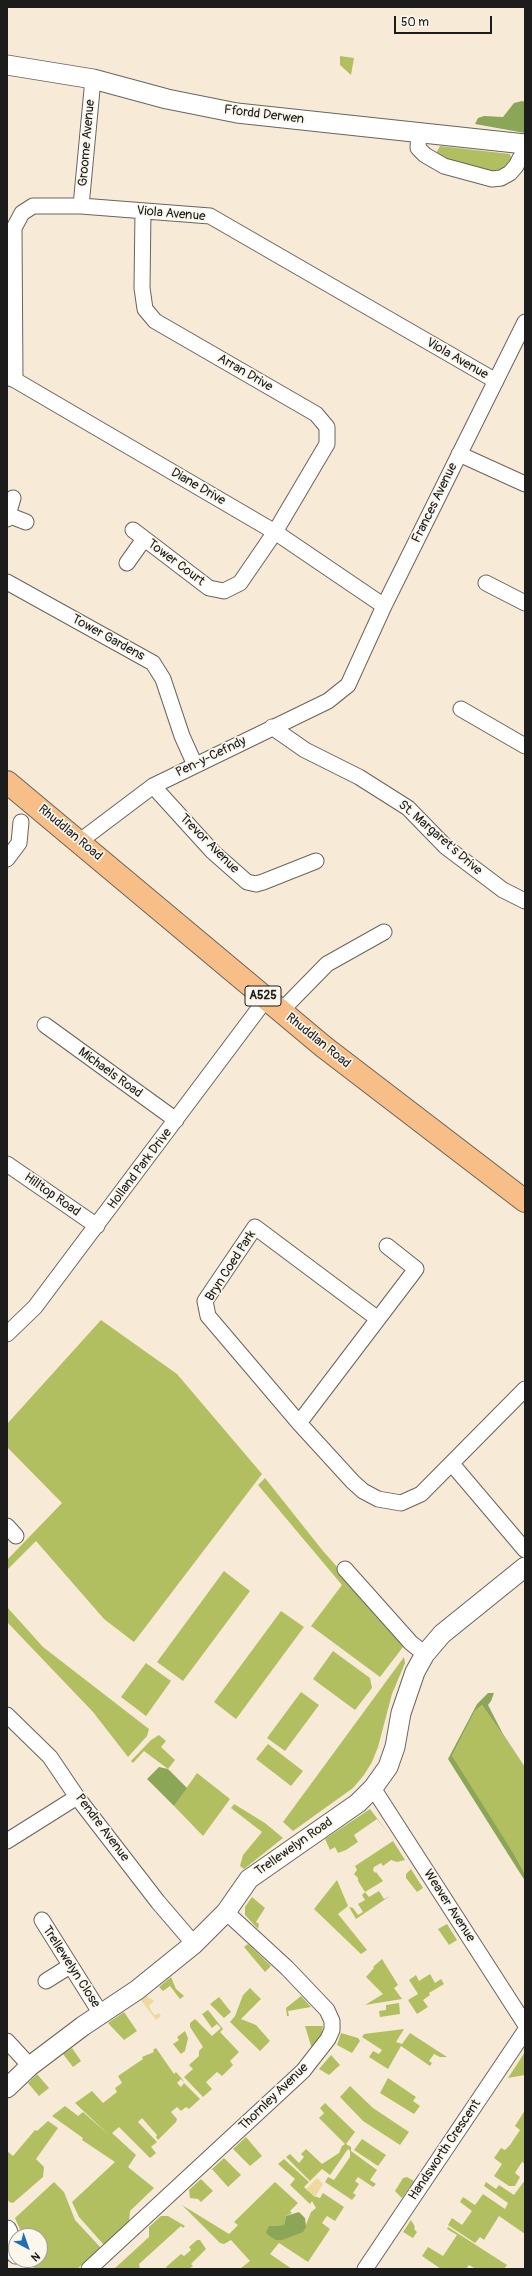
<!DOCTYPE html>
<html>
<head>
<meta charset="utf-8">
<style>
	body { margin:0 }
	#map { position:relative; width:532px; height:2276px; overflow:hidden; background:#f7ebd7; font-family:Pangolin,sans-serif }
	canvas { display:block }
	.frame { position:absolute; inset:0; border:8px solid #1c1c1c; pointer-events:none }
	.north { position:absolute; left:8px; top:2228px; width:40px; height:40px; box-sizing:border-box; background:#fbf7ec; border:1px solid #a29f99; border-radius:50%; rotate:139deg; font-size:11px; font-weight:700; line-height:16px; text-align:center; color:#1c1c1c }
	.north::after { content:''; display:block; margin:auto; width:14px; height:18px; background:#1f6fb2; clip-path:polygon(50% 0,100% 100%,50% 72%,0 100%) }
	.scale { position:absolute; left:394px; top:16px; width:98px; height:18px; box-sizing:border-box; border:2px solid #1c1c1c; border-top:0; padding-left:5px; font-size:12px; line-height:14px; white-space:nowrap; color:#1c1c1c; -webkit-text-stroke:3px #fbf7ec; paint-order:stroke }
</style>
</head>
<body>
<div id="map">
<canvas width="532" height="2276"></canvas>
<div class="frame"></div>
<div class="north">N</div>
<div class="scale">50 m</div>
</div>
<script>
const ctx = document.querySelector('canvas').getContext('2d');
ctx.lineJoin = 'round';
function paint(path, color) {
  ctx.fillStyle = color;
  ctx.fill(path, 'evenodd');
}
function poly(rows) {
  const path = new Path2D();
  for (const r of rows) {
    path.moveTo(r[0], r[1]);
    for (let i = 2; i < r.length; i += 2) path.lineTo(r[i], r[i + 1]);
  }
  return path;
}
function trace(path, color, width, dash) {
  ctx.strokeStyle = color;
  ctx.lineWidth = width;
  ctx.lineCap = dash ? 'butt' : 'round';
  ctx.setLineDash(dash || []);
  ctx.stroke(path);
}
function label(font, color, halo, rows, align = 'center') {
  ctx.font = font + ' Pangolin,sans-serif';
  ctx.lineWidth = 3.5;
  ctx.setLineDash([]);
  ctx.textBaseline = 'middle';
  ctx.strokeStyle = halo;
  ctx.fillStyle = color;
  for (const [text, x, y, turn = 0] of rows) {
    ctx.save();
    ctx.translate(x, y);
    ctx.rotate((+turn || 0) * Math.PI / 180);
    ctx.textAlign = isNaN(turn) ? turn : align;
    if (halo) ctx.strokeText(text, 0, 0);
    ctx.fillText(text, 0, 0);
    ctx.restore();
  }
}
const green = poly([
	[340,56,354,58,351,75,340,65],
	[440,146,510,154,512,162,499,172,490,174,435,155],
	[101,1320,177,1374,262,1474,134,1642,104,1619,36,1541,7,1570,7,1560,62,1503,7,1447,7,1424],
	[265,1478,323,1551,402,1640,403,1647,380,1677,311,1626,342,1585,258,1485],
	[224,1571,250,1591,183,1681,157,1662],
	[7,1607,43,1647,149,1729,147,1736,128,1757,93,1712,7,1622],
	[281,1611,304,1627,236,1719,214,1702],
	[333,1651,370,1678,372,1688,355,1710,313,1679],
	[404,1657,405,1663,392,1694,378,1747,372,1762,364,1775,353,1788,293,1831,283,1822],
	[146,1663,171,1681,146,1716,121,1697],
	[301,1692,319,1705,285,1751,267,1738],
	[482,1705,525,1767,525,1874,514,1854,453,1760,452,1756,475,1711],
	[159,1735,166,1741,161,1747,175,1760,168,1769,144,1751,133,1763,131,1761,151,1740],
	[268,1744,303,1771,291,1786,256,1759],
	[197,1773,230,1799,203,1836,174,1806],
	[234,1804,265,1823,283,1838,244,1869,240,1866,243,1855,262,1832,231,1808],
	[370,1809,389,1834,377,1819,354,1835,358,1842,346,1850,338,1853,335,1847,330,1850,325,1839],
	[393,1841,405,1860,397,1862,391,1860,383,1866,381,1863,374,1867,373,1870,375,1873,376,1872,383,1881,365,1892,369,1897,379,1891,384,1899,390,1896,356,1919,349,1907,353,1908,358,1915,363,1912,358,1904,365,1900,362,1895,365,1892,358,1881,358,1878,354,1874,357,1870,355,1866],
	[411,1869,423,1888,417,1892,406,1878,406,1874],
	[337,1880,348,1906,338,1914,367,1950,361,1954,314,1909],
	[252,1897,265,1908,256,1922,259,1924,258,1929,245,1915,245,1907],
	[447,1924,457,1940,449,1945,438,1929],
	[248,1944,271,1966,265,1972,244,1947],
	[382,1959,398,1985,394,1988,402,1999,365,2005,383,1994,366,1977,374,1968,373,1967],
	[430,1974,435,1983,441,1979,444,1984,429,1993,430,1995,423,2000,428,2007,417,2014,408,2000,418,1994,409,1980,416,1975,419,1981],
	[171,1977,176,1989,184,1996,180,1999,170,1986,163,1991,159,1987],
	[250,1988,261,1999,241,2019,256,2025,270,2041,260,2051,230,2022,235,2016,243,1995],
	[301,1996,311,2007,288,2011,289,2016,287,2016,286,2008],
	[219,1997,231,2012,224,2018,210,2004],
	[399,2003,400,2014,380,2017,379,2011,386,2010,386,2005],
	[208,2010,223,2029,220,2032,239,2052,230,2061,233,2065,222,2076,217,2072,206,2082,212,2089,203,2097,184,2077,193,2069,189,2065,199,2056,199,2051,203,2047,190,2027,190,2023,195,2019,212,2036,221,2028,217,2024,212,2028,202,2014],
	[124,2012,137,2031,124,2040,108,2023],
	[305,2026,323,2026,321,2037,312,2049],
	[404,2029,396,2042,402,2044,410,2033,447,2057,440,2057,434,2054,429,2061,432,2063,430,2066,401,2046,388,2069,369,2057,373,2051,379,2054,382,2050,362,2037,364,2034],
	[185,2031,188,2038,185,2051,181,2054,173,2044,179,2040,177,2037],
	[341,2033,358,2038,360,2041,352,2053,337,2045],
	[72,2048,81,2061,73,2067,63,2054],
	[156,2048,174,2074,176,2072,183,2080,184,2082,181,2079,177,2083,181,2087,184,2083,200,2099,189,2109,186,2107,181,2111,177,2107,171,2112,177,2119,176,2122,158,2140,156,2137,157,2135,142,2118,138,2122,157,2142,151,2147,156,2153,150,2158,119,2127,112,2133,136,2155,128,2167,154,2188,130,2211,129,2221,104,2245,79,2217,72,2202,115,2162,82,2140,83,2138,52,2116,65,2106,78,2116,83,2112,109,2135,75,2103,92,2091,103,2103,117,2092,115,2088,122,2083,118,2076,143,2059,142,2057,154,2052,153,2050],
	[525,2052,525,2075,508,2078],
	[331,2055,340,2065,329,2075,319,2069],
	[37,2074,49,2088,39,2096,28,2083],
	[388,2078,416,2097,413,2101,420,2106,414,2114,380,2093],
	[350,2086,373,2108,409,2132,400,2145,363,2121,340,2097],
	[325,2103,355,2132,346,2144,351,2147,351,2151,377,2170,370,2180,376,2184,373,2187,358,2177,355,2181,359,2184,353,2193,356,2195,352,2200,325,2182,328,2177,334,2180,350,2157,350,2151,348,2149,330,2175,322,2169,310,2181,286,2157,290,2154,299,2163,304,2157,301,2154,306,2149,322,2164,339,2153,342,2146,345,2144,319,2118,324,2113,320,2108],
	[525,2110,525,2164,522,2162,515,2173,520,2177,515,2186,509,2186,494,2176,502,2164,494,2158,501,2148,505,2150,510,2145,520,2130,515,2126],
	[48,2121,58,2128,36,2159,44,2167,43,2177,13,2203,9,2202,7,2198,7,2151,13,2156,35,2130,37,2131],
	[246,2137,262,2156,250,2166,233,2149],
	[362,2139,386,2155,378,2166,354,2150],
	[224,2158,241,2175,228,2187,212,2169],
	[284,2159,309,2182,304,2187,314,2196,320,2198,323,2193,344,2207,335,2221,327,2216,322,2223,330,2229,308,2262,279,2243,270,2254,292,2269,240,2269,250,2261,231,2240,224,2244,220,2243,182,2205,229,2234,238,2225,234,2222,275,2182,298,2203,290,2211,292,2213,286,2216,284,2225,269,2226,305,2227,311,2212,316,2208,312,2201,310,2204,290,2185,295,2179,278,2164],
	[407,2177,414,2181,402,2198,395,2191,403,2178],
	[201,2179,213,2191,201,2202,198,2199,190,2198,189,2190],
	[525,2180,525,2234,499,2216,484,2240,480,2237,475,2243,448,2225,452,2218,462,2225,472,2211,460,2202,463,2197,475,2205,483,2194,505,2209,508,2203,484,2186,486,2182,496,2189,499,2185,514,2195],
	[54,2182,64,2192,75,2220,101,2248,77,2269,34,2269,31,2260,40,2260,40,2236,23,2236,15,2218],
	[161,2216,168,2216,185,2226,183,2228,181,2226,139,2264,140,2269,114,2269,149,2237,149,2227],
	[411,2220,415,2227,414,2229,417,2232,413,2238,403,2232],
	[448,2227,507,2265,504,2269,476,2269,469,2265,466,2269,441,2269,422,2256,428,2247,443,2256,457,2235,447,2229],
	[197,2240,200,2240,206,2249,191,2264,193,2266,189,2269,168,2269,166,2267,181,2254,184,2256,191,2250,189,2247]
]);
const forest = poly([
	[522,101,525,102,525,133,475,124,478,118,484,116,503,117,514,103],
	[488,1693,494,1693,491,1701,488,1705,503,1734,525,1767,482,1705,475,1711,452,1756,514,1854,525,1874,525,1881,448,1759,477,1704],
	[159,1767,168,1769,187,1788,174,1806,147,1779],
	[299,2212,305,2218,306,2227,303,2232,282,2240,276,2240,268,2235,266,2232,269,2226,284,2225,286,2216]
]);
const sand = poly([
	[146,1996,154,2001,149,2006,152,2012,155,2015,159,2013,161,2016,156,2020,141,2000],
	[317,2178,323,2184,315,2197,306,2189]
]);
const minor = poly([
	[419,132,418,148,425,155,444,166,492,179,501,178,510,173,516,166,525,149],
	[81,206,93,79],
	[7,377,15,380,275,532,384,606],
	[15,380,14,228,22,213,33,206,81,206,210,216,496,381],
	[459,454,525,484],
	[8,515,13,498],
	[7,519,8,515,26,522],
	[133,530,209,588,224,591,240,583,275,532,327,444,327,427,316,414,155,321,145,309,142,288,143,211],
	[127,563,144,539],
	[7,582,153,663,163,679,182,736,195,765],
	[486,583,525,603],
	[461,709,525,746],
	[272,727,305,750,359,777,408,808,446,847,503,890,525,901],
	[153,786,213,852,247,882,256,884,263,882,316,861],
	[80,841,153,786,328,701,348,685,384,606,525,322],
	[7,859,19,843,21,822],
	[281,1011,327,964,384,932],
	[45,1025,176,1120],
	[7,1164,97,1226],
	[378,1319,255,1227,205,1301,208,1316,299,1423,353,1482,363,1491,378,1499,401,1503,421,1494,525,1389],
	[7,1334,35,1307,266,999],
	[299,1423,416,1269,387,1246],
	[452,1464,525,1550],
	[7,1526,16,1536],
	[345,1569,411,1643,425,1654],
	[7,1715,50,1757,77,1797,158,1902,194,1944],
	[373,1788,525,2024],
	[7,1841,77,1797],
	[42,1920,101,2014],
	[46,1981,70,1966],
	[7,2041,30,2066],
	[89,2269,303,2071,328,2039,332,2030,332,2021,327,2010,287,1968,226,1912],
	[365,2269,525,2031]
]);
const tertiary = poly([
	[7,65,93,79,167,99,237,113,525,144],
	[7,2088,30,2066,83,2026,137,1990,194,1944,226,1912,249,1879,358,1803,373,1788,388,1767,395,1747,401,1713,415,1672,425,1654,442,1634,525,1567],
	[7,2230,16,2254]
]);
const primary = poly([
	[7,782,324,1047,525,1201]
]);
const shields = [
	[263,996,36]
];
const shieldNames = [
	["A525",263,996]
];
const streetNames = [
	["Ffordd Derwen",264,115,7],
	["Groome Avenue",87,143,-85],
	["Viola Avenue",171,214,5],
	["Viola Avenue",457,359,30],
	["Arran Drive",245,373,30],
	["Diane Drive",198,487,30],
	["Frances Avenue",435,503,-64],
	["Tower Court",176,563,37],
	["Tower Gardens",108,638,29],
	["Pen-y-Cefndy",211,757,-26],
	["Rhuddlan Road",70,833,40],
	["St. Margaret's Drive",440,838,41],
	["Trevor Avenue",209,844,45],
	["Rhuddlan Road",318,1041,39],
	["Michaels Road",110,1073,36],
	["Holland Park Drive",140,1169,-53],
	["Hilltop Road",52,1195,35],
	["Bryn Coed Park",231,1266,-57],
	["Pendre Avenue",102,1828,53],
	["Trellewelyn Road",294,1847,-35],
	["Weaver Avenue",449,1906,57],
	["Trellewelyn Close",71,1967,57],
	["Thornley Avenue",274,2097,-44],
	["Handsworth Crescent",445,2150,-56]
];
paint(green, '#b1bf61');
paint(forest, '#8ca657');
paint(sand, '#eeda9e');
trace(minor, '#69645d', 17);
trace(tertiary, '#69645d', 21);
trace(primary, '#69645d', 24);
trace(minor, '#fff', 15);
trace(tertiary, '#fff', 19);
trace(primary, '#f7be87', 22);
for (const [x, y, w] of shields) {
  const box = new Path2D();
  box.roundRect(x - w / 2, y - 10, w, 20, 3);
  ctx.fillStyle = '#fbf7ec';
  ctx.fill(box);
  trace(box, '#1c1c1c', 1);
}
label('bold 12px', '#1c1c1c', null, shieldNames);
label('13px', '#1c1c1c', '#fbf7ec', streetNames);
</script>
</body>
</html>
